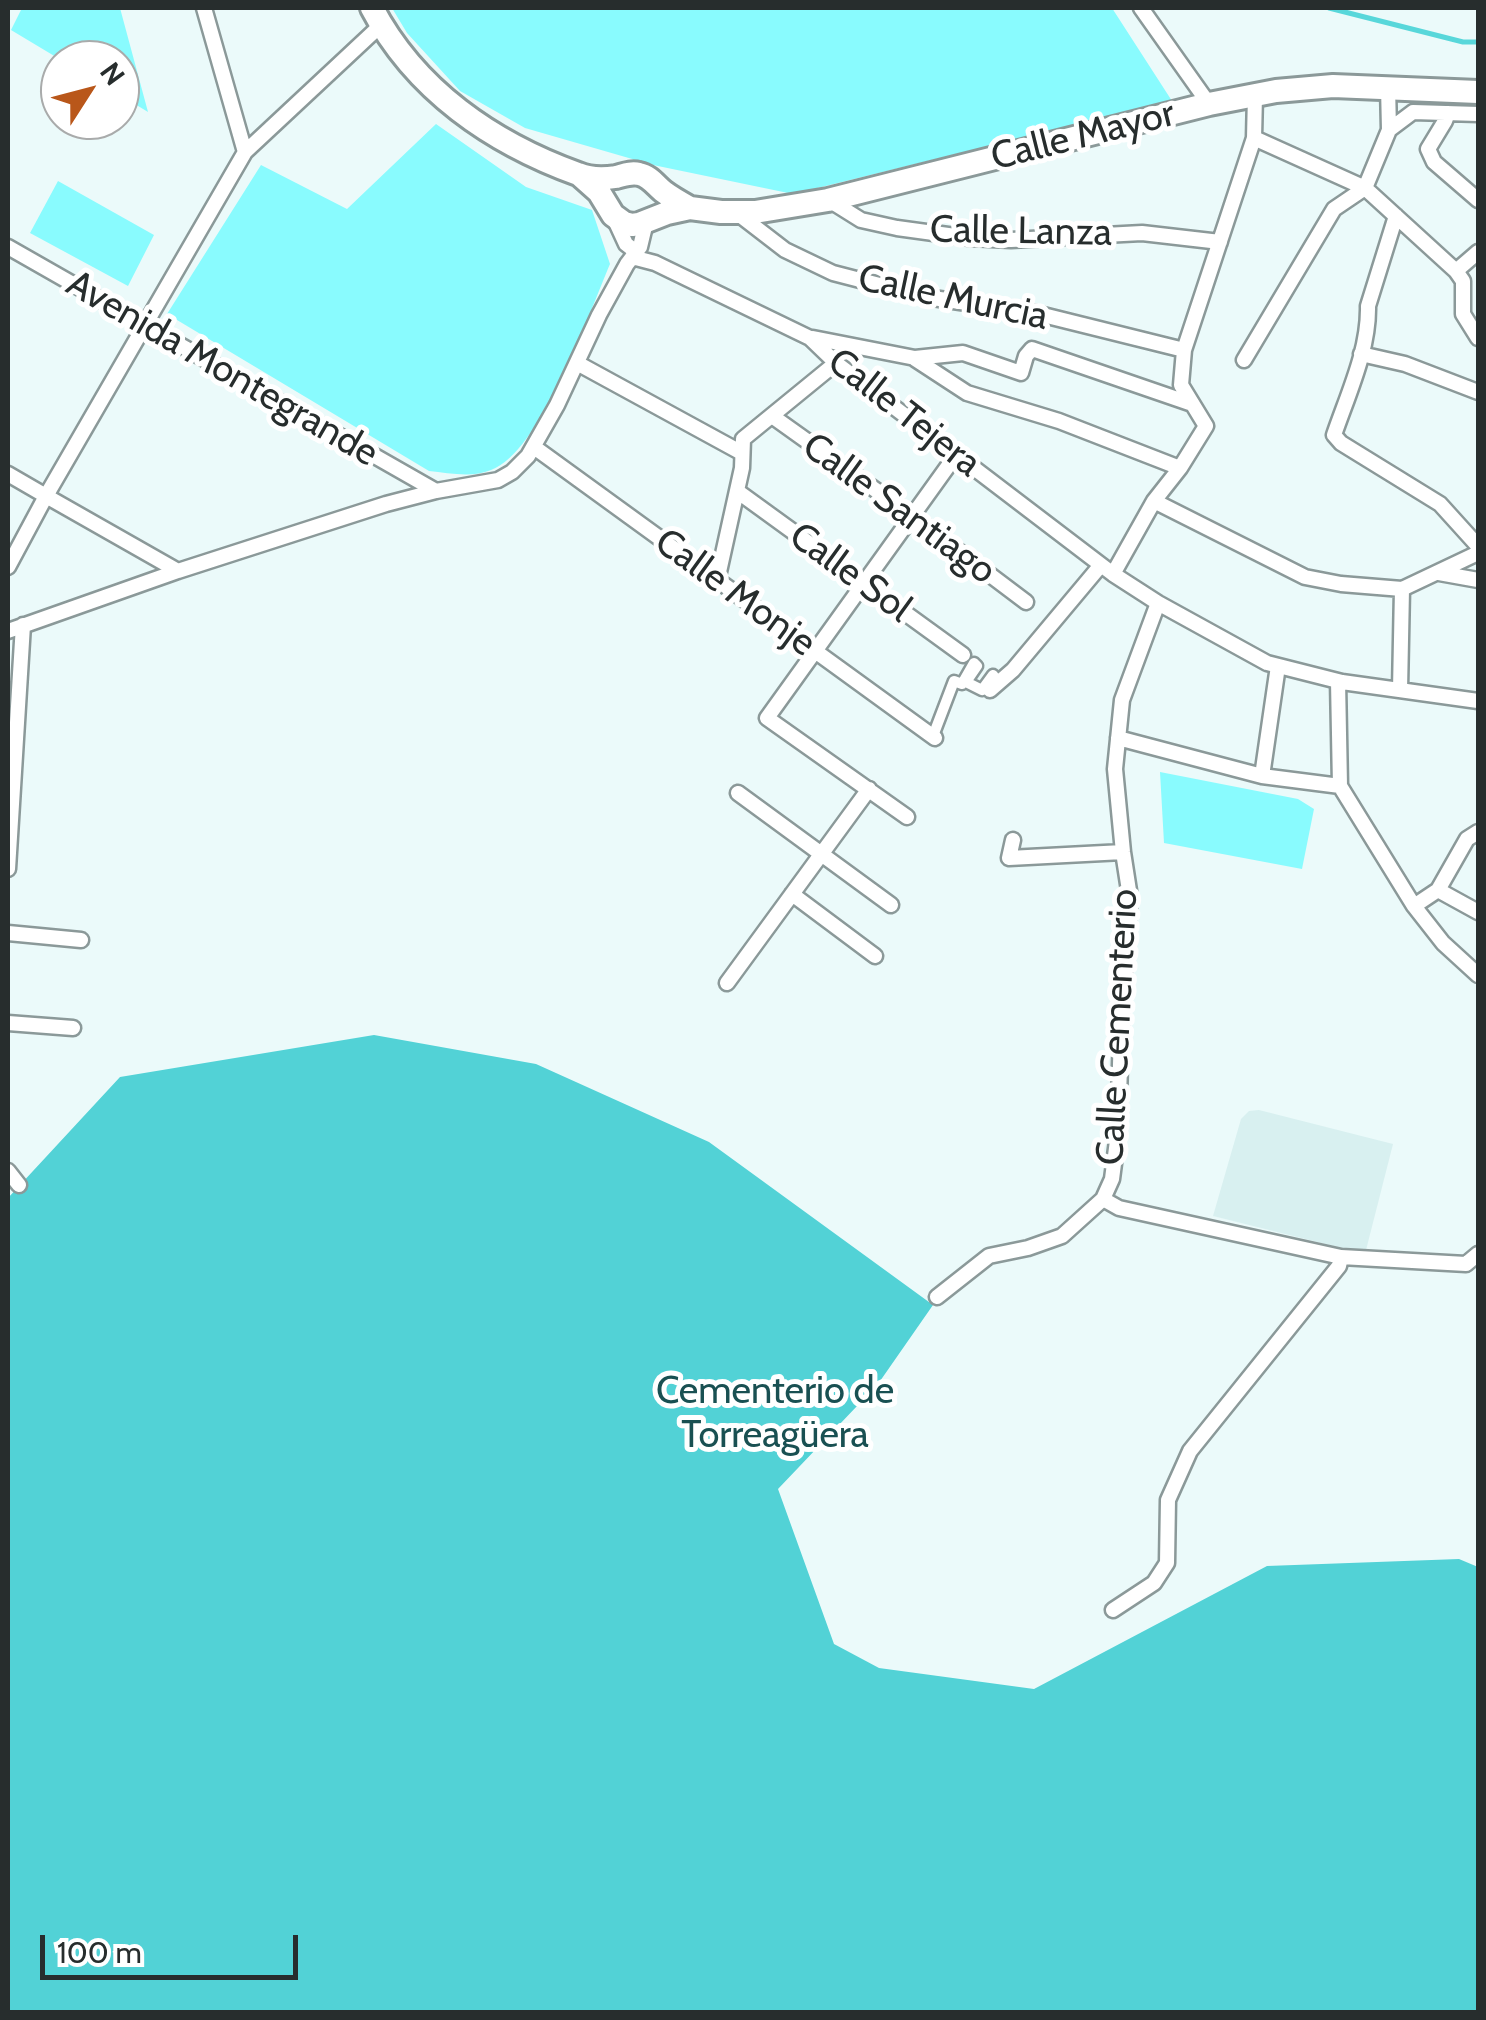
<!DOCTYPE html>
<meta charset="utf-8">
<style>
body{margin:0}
#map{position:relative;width:1486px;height:2020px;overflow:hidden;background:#ebfafa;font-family:Cabin,sans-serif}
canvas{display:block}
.frame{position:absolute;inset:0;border:10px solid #272d2d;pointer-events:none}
.north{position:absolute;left:40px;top:40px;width:100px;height:100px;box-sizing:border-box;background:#fff;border:2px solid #a9abab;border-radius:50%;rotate:54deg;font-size:28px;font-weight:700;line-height:40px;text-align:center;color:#272d2d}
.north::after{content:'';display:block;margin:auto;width:35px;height:45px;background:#b9571a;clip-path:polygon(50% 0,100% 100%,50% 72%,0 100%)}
.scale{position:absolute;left:40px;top:1935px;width:258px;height:45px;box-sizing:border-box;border:5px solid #272d2d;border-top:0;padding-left:12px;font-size:30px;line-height:35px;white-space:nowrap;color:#272d2d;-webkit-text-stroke:8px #fff;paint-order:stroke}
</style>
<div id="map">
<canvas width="1486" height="2020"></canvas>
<div class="frame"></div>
<div class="north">N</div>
<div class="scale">100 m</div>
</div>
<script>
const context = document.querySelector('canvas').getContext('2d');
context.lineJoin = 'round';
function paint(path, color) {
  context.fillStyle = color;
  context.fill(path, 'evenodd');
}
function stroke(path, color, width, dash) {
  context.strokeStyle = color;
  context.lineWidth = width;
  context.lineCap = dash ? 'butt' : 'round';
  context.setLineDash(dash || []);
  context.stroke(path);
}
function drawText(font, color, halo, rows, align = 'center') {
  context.font = font + ' Cabin,sans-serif';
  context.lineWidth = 10;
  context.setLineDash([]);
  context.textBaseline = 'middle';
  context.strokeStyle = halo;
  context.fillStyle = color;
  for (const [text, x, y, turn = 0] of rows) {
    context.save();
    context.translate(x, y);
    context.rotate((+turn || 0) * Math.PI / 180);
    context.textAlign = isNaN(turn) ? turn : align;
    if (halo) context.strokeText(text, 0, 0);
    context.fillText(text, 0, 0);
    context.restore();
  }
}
paint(new Path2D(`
 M 1259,1110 L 1393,1144 L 1365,1254 L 1213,1216 L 1241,1119 L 1249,1111 Z`), '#d8f0f0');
paint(new Path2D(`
 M 22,8 L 120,8 L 148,112 L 120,95 L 120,60 L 61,60 L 11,30 Z
 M 392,8 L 1112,8 L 1172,101 L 793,194 L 653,165 L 525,128 L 460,91 L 407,33 Z
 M 436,124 L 526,187 L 592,210 L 610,264 C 589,313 541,452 491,470 C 472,478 449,473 429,471 L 167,314 L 261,165 L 347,209 Z
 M 58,181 L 154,235 L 128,286 L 30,233 Z
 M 1160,772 L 1298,799 L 1314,809 L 1302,869 L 1164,843 Z`), '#89fbfe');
paint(new Path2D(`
 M 374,1035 L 536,1064 L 709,1142 L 933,1305 L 878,1384 L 778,1489 L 834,1644 L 879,1668 L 1034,1689 L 1267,1566 L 1459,1559 L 1478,1567 L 1478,2012 L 8,2012 L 8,1198 L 120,1077 Z`), '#52d2d6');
stroke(new Path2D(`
 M 1329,8 L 1463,42 L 1478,42`), '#58d7da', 5);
const pedestrian = new Path2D(`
 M 933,736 L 954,681 L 962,684 L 974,663 L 977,666 L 966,682 L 982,690 L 993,675 L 996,679 L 992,686`);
const minor = new Path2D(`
 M 204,8 L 245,152
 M 1141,8 L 1209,104
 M 1388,86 L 1389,130
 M 1448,113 L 1445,121 L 1428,149 L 1434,162 L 1478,200
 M 1254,138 L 1365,188 L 1456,271 L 1463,281 L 1463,314 L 1478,338
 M 829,200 L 861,220 L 897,228 L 970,238 L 1011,240 L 1142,233 L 1220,242
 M 737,213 L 785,250 L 833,273 L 926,297 L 1035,313 L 1184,350
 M 1396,216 L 1368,306 C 1369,350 1348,394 1334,435 L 1341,443 L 1440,504 L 1478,546
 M 614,218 L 626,244 L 635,251
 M 8,247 L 436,491
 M 632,257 L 655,263 L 810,338 L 836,363 L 1113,574 L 1158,603 L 1267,663 L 1342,682 L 1478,701
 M 1456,271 L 1478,252
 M 813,338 L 915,358 L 963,353 L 1021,373 L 1026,356 L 1032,349 L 1192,404
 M 1361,354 L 1405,364 L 1478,392
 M 915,359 L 967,393 L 1059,421 L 1180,468
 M 1244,360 L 1334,209 L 1365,188 L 1389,130 L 1413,112 L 1478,114
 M 577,363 L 742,453
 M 772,416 L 912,516 L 1026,602
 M 534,447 L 935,738
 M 8,474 L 46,496 L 245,152 L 381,25
 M 737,491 L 963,655
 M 1154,501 L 1305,577 L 1341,584 L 1402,589
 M 8,567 L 46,496 L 178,571
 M 1439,573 L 1478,580
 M 1113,574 L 1154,501 L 1180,468 L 1206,426 L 1181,385 L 1184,350 L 1254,138 L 1255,95
 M 717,581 L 742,468 L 743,439 L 836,363
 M 8,631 L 178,571 L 386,504 L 436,491 L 498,480 L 512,472 L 528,456 L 557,405 L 599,315 L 627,264 L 640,247 L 646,222
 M 1338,681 L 1340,786
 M 990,690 L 1013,670 L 1101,565
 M 1400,690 L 1402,589 L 1478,553
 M 1118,738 L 1262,776 L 1340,786 L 1414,906 L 1443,943 L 1478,975
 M 1262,776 L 1278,666
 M 738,793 L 891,905
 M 907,817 L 767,718 L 956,455
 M 1013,840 L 1009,858 L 1123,852
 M 8,869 L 23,625
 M 1438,890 L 1478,912
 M 792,894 L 875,956
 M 1414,906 L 1438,890 L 1467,839 L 1478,832
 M 8,933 L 81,940
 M 727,983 L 869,789
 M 8,1023 L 73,1028
 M 8,1171 L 19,1185
 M 1103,1199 L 1119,1208 L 1341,1257 L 1339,1266 L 1190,1451 L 1168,1500 L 1167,1563 L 1154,1583 L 1113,1610
 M 1341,1257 L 1466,1264 L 1478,1254
 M 937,1297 L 989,1256 L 1028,1248 L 1062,1236 L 1103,1199 L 1112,1179 L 1118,1133 L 1122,996 L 1130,897 L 1123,852 L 1115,769 L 1122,700 L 1158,603`);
const primary = new Path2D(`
 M 372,8 C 415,90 492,143 578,174 C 590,179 604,179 616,177 C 624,175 631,172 639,174 C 650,176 656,186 664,192 C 672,198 681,203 690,208
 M 581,176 L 599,192 L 613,215 L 624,223 L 632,225 L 639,224 L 667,213 L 690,208 L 721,212 L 755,212 L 828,200 L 1209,104 L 1276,91 L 1333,86 L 1478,92`);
stroke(pedestrian, '#8b9999', 15);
stroke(minor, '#8b9999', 19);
stroke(primary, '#8b9999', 28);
stroke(pedestrian, '#fff', 10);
stroke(minor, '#fff', 14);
stroke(primary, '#fff', 22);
drawText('38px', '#272d2d', '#fff', [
 ["Calle Mayor",1083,136,-14],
 ["Calle Lanza",1021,232,1],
 ["Calle Murcia",953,298,12],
 ["Avenida Montegrande",222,369,30],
 ["Calle Tejera",904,413,38],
 ["Calle Santiago",899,509,36],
 ["Calle Sol",850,573,36],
 ["Calle Monje",735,593,36],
 ["Calle Cementerio",1118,1027,-87]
]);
drawText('38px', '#195052', '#fff', [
 ["Cementerio de",775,1392],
 ["Torreagüera",775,1436]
]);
</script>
